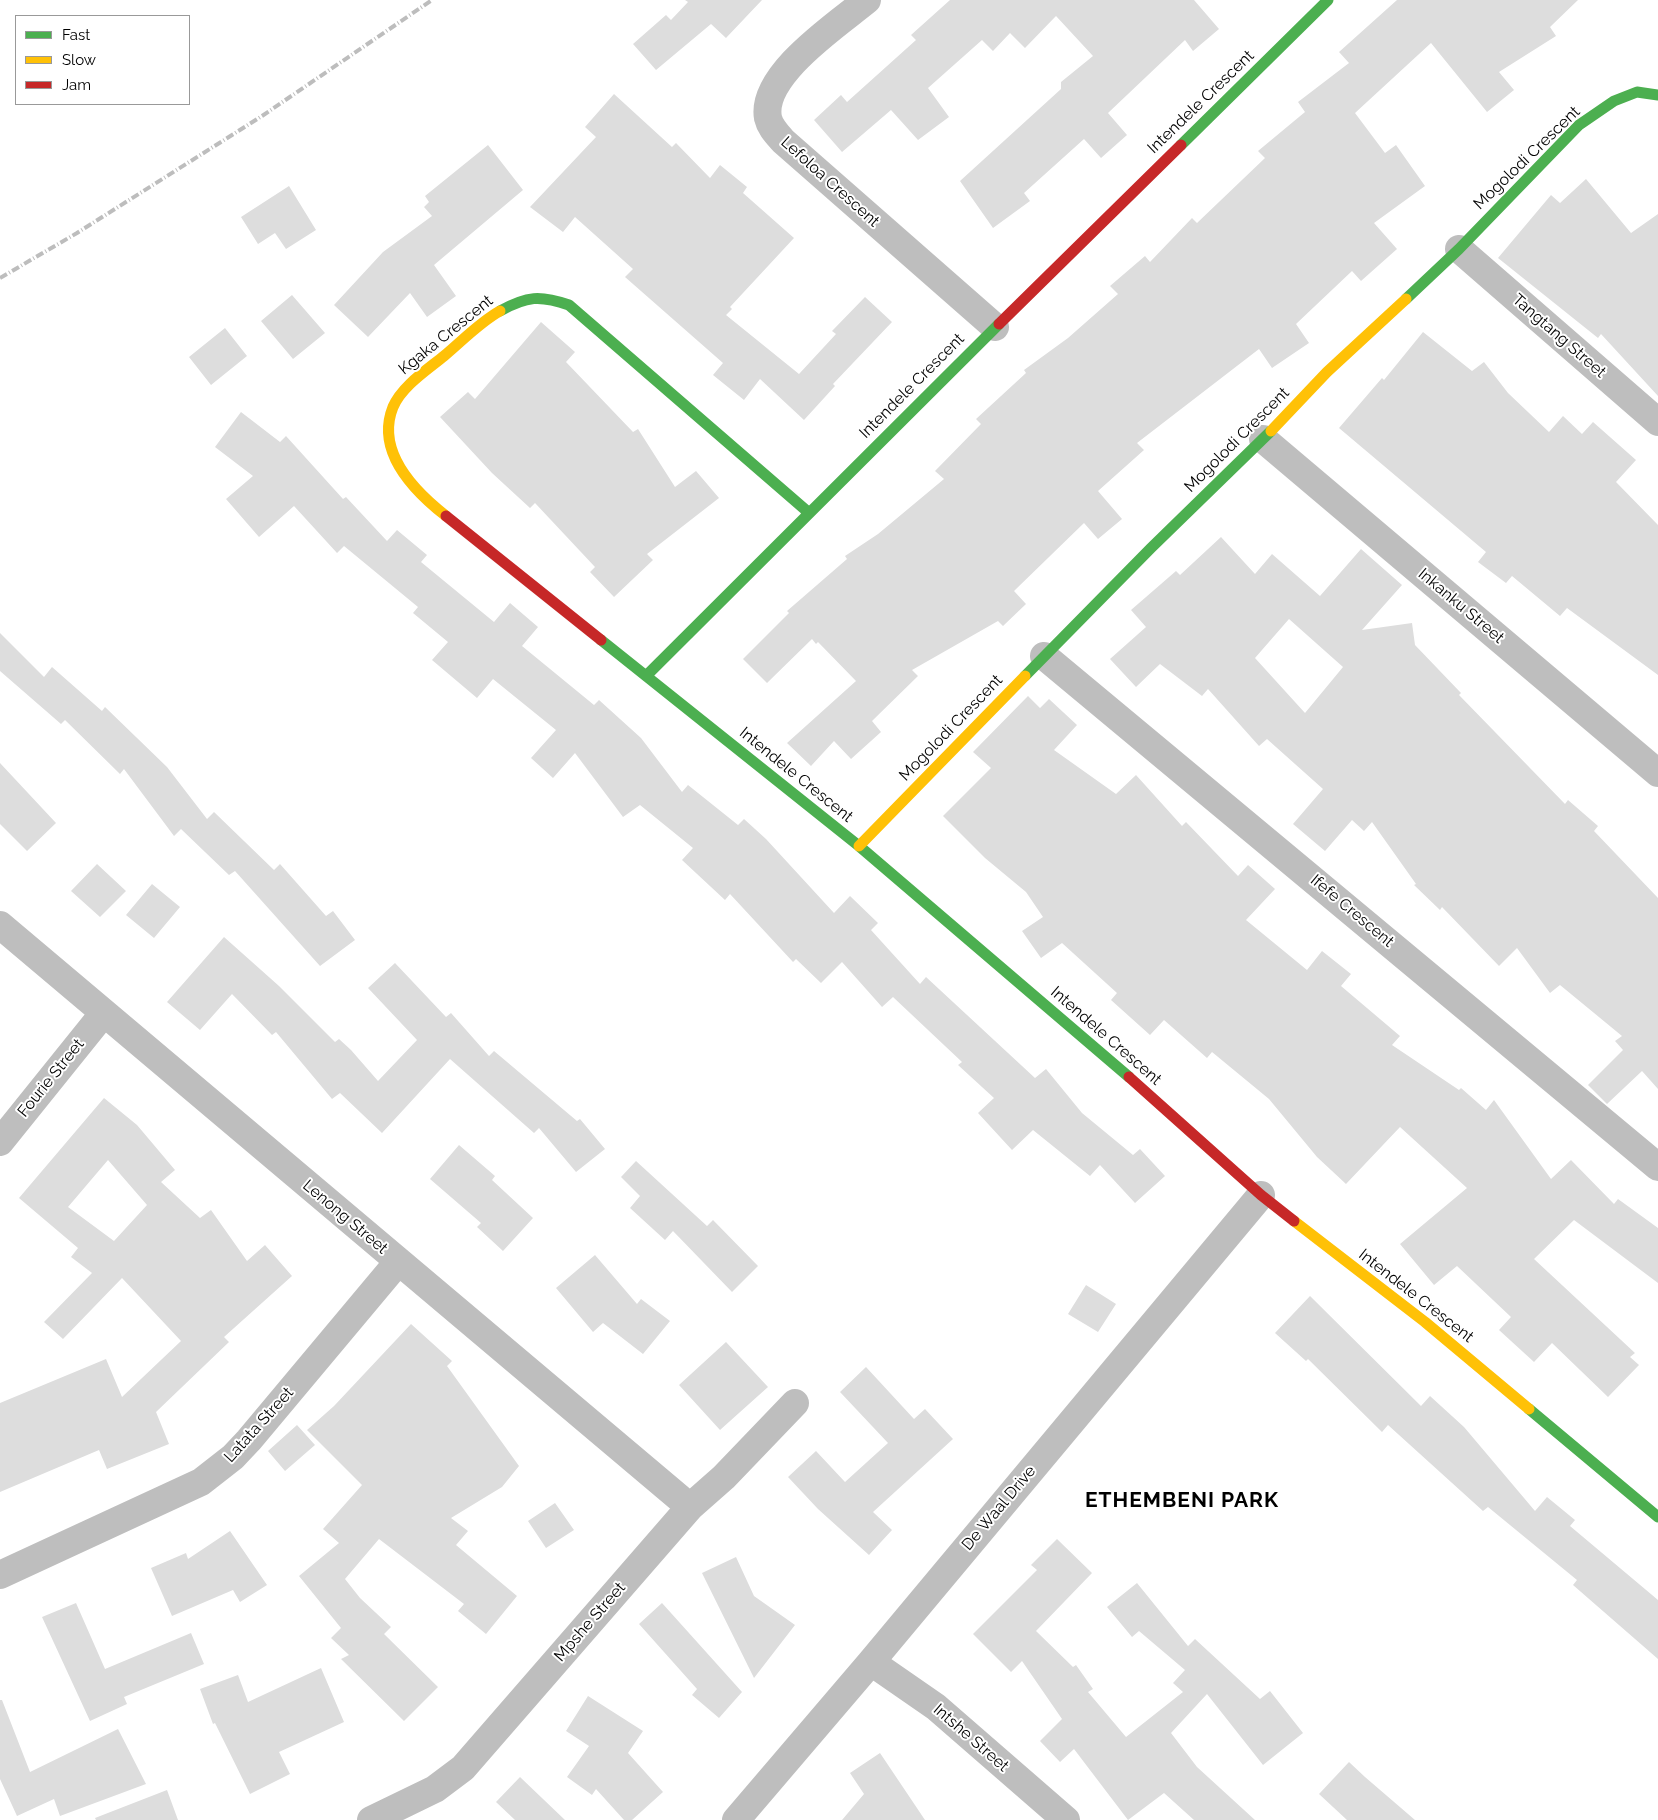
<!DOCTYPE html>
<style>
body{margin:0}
#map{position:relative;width:1658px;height:1820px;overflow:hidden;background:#fff;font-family:Raleway,sans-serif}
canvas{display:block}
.legend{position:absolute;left:15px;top:15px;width:175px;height:90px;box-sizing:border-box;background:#fff;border:1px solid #999;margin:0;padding:6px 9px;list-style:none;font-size:15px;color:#000}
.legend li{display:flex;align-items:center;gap:10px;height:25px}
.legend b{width:25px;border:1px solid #999}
</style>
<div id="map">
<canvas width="1658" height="1820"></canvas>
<ul class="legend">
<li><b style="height:6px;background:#4caf50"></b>Fast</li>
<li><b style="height:6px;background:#ffc107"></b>Slow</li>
<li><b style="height:6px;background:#c62828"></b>Jam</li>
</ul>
</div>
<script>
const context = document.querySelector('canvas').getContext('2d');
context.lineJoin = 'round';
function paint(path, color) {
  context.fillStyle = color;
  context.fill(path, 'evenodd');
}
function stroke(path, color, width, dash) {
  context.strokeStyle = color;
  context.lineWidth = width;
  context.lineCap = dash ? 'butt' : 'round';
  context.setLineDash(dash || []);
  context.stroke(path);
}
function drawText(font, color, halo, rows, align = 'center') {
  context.font = font + ' Raleway,sans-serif';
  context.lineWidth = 4;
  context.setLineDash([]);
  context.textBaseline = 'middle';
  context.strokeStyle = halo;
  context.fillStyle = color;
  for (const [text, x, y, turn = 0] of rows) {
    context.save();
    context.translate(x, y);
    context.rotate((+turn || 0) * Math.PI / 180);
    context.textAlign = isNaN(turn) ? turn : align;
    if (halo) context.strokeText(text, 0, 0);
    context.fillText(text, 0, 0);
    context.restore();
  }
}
paint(new Path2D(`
 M 685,0 L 762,0 L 726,38 L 711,24 L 656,70 L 633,44 L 666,15 L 671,20 L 688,2 Z
 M 950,0 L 1194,0 L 1219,29 L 1193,51 L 1185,40 L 1108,113 L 1127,135 L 1101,158 L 1084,139 L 1024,193 L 1030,201 L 993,228 L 960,181 L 1061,89 L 1061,82 L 1093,56 L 1056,16 L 1025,48 L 1010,33 L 993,51 L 982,40 L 928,88 L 949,117 L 918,140 L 891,110 L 842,152 L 814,120 L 841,95 L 847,102 L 916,40 L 911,35 Z
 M 1397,0 L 1578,0 L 1550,27 L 1556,36 L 1499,72 L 1514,90 L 1487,112 L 1431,43 L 1355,113 L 1385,153 L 1396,145 L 1425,186 L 1374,223 L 1397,249 L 1361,281 L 1352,271 L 1296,324 L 1309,343 L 1272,368 L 1259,349 L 1137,443 L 1144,450 L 1098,491 L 1122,519 L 1098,539 L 1084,523 L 1014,591 L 1026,604 L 1003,626 L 998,621 L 912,670 L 918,676 L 872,721 L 881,732 L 851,759 L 834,741 L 811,766 L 787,743 L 856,681 L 818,642 L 816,644 L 812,639 L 767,683 L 743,659 L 789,613 L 787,611 L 847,559 L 845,556 L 878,534 L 944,479 L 935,471 L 981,424 L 976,419 L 1026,373 L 1024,370 L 1068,338 L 1118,294 L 1110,286 L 1145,256 L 1150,262 L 1192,218 L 1197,223 L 1265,158 L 1258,151 L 1305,112 L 1298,102 L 1349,63 L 1339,52 Z
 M 614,94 L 672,147 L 676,143 L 710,178 L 720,165 L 747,187 L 743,193 L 794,238 L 730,307 L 732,309 L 726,315 L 799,374 L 836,334 L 832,331 L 865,297 L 892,322 L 833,384 L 835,386 L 804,420 L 760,379 L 744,400 L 713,375 L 723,363 L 625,277 L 633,269 L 575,217 L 563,232 L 530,207 L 596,137 L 585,127 Z
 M 488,145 L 523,190 L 434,265 L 456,296 L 427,317 L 410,293 L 368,337 L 334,305 L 383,252 L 432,216 L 424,207 L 429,202 L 425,196 Z
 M 1586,179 L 1631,233 L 1658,214 L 1658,396 L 1601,334 L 1598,338 L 1498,258 L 1551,195 L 1560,203 Z
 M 289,186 L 316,230 L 286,249 L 275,233 L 258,244 L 241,217 Z
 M 292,295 L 325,333 L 293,359 L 261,321 Z
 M 541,322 L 575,352 L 566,362 L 633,432 L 638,429 L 675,487 L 696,471 L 719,498 L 647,554 L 653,560 L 614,597 L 590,572 L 595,567 L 535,503 L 530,508 L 492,473 L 440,417 L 468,392 L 475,399 Z
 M 225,328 L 247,356 L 211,385 L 189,357 Z
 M 1423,332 L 1472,371 L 1484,362 L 1508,393 L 1549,432 L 1563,416 L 1582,434 L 1593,422 L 1636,460 L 1616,482 L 1658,525 L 1658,675 L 1567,608 L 1560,616 L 1512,576 L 1506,583 L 1478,562 L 1486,552 L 1339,428 L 1382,378 L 1384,380 Z
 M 241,412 L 280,442 L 286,436 L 343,499 L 346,497 L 387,541 L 397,530 L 427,555 L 421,562 L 494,622 L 510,603 L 538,627 L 522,646 L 594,705 L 599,700 L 641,738 L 682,792 L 688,785 L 738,825 L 744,819 L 766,839 L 834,913 L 850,896 L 878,923 L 871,930 L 920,984 L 926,977 L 1035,1078 L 1046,1069 L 1082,1113 L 1133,1155 L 1140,1149 L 1165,1176 L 1135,1203 L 1100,1165 L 1090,1176 L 1033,1130 L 1012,1150 L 978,1113 L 994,1098 L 958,1065 L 962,1062 L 893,997 L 882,1007 L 842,962 L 821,983 L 796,959 L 793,962 L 730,894 L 725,900 L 682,860 L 693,848 L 640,805 L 623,817 L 575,753 L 553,778 L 531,758 L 556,730 L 493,679 L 477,698 L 432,660 L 448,642 L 413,613 L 418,607 L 344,546 L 337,553 L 294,506 L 259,537 L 226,499 L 253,476 L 215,447 Z
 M 1221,537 L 1255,574 L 1272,554 L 1320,596 L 1361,549 L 1402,585 L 1362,630 L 1412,623 L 1415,645 L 1461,693 L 1459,695 L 1565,804 L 1568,800 L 1598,826 L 1594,831 L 1658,898 L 1658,1089 L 1642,1071 L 1607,1104 L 1588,1085 L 1623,1050 L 1615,1041 L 1622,1036 L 1560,985 L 1550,993 L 1517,948 L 1499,966 L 1442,907 L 1440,910 L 1414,885 L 1416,884 L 1372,822 L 1364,831 L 1352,820 L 1325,851 L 1293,824 L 1323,789 L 1267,739 L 1259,746 L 1208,689 L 1202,696 L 1160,664 L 1136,687 L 1110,659 L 1146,627 L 1131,610 L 1176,571 L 1180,575 ZM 1289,619 L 1343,667 L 1305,713 L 1255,658 Z
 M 0,633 L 44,677 L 52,667 L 102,711 L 105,707 L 167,767 L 207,819 L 214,812 L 274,870 L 280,864 L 326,916 L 333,911 L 355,940 L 320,966 L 235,871 L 229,875 L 181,829 L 174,836 L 124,769 L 120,774 L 65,720 L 61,724 L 0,671 Z
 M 1028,696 L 1040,708 L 1049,699 L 1077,725 L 1054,750 L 1116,794 L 1136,775 L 1182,826 L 1186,822 L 1238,876 L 1248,865 L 1275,889 L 1246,920 L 1307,970 L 1322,951 L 1351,974 L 1341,986 L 1400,1036 L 1392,1045 L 1459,1090 L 1461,1088 L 1486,1110 L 1494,1100 L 1551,1179 L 1571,1160 L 1614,1204 L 1618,1199 L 1658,1228 L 1658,1283 L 1574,1220 L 1534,1259 L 1635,1353 L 1630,1357 L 1639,1365 L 1608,1397 L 1552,1343 L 1534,1362 L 1499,1330 L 1511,1317 L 1457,1266 L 1434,1285 L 1400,1244 L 1467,1188 L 1400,1127 L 1346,1184 L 1317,1157 L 1269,1099 L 1212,1052 L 1207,1058 L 1164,1020 L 1150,1035 L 1111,1000 L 1117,993 L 1062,943 L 1041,958 L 1022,931 L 1043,917 L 1026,892 L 985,858 L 943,816 L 991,768 L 973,752 Z
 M 0,763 L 56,823 L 27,851 L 0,824 Z
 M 97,864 L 126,891 L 100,917 L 71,891 Z
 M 152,884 L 180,907 L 154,938 L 126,915 Z
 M 224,937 L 279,986 L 335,1042 L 339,1039 L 351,1050 L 378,1081 L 417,1040 L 368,988 L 395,963 L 446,1017 L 451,1013 L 489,1056 L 494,1051 L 577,1121 L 580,1119 L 605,1149 L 576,1172 L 539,1128 L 534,1133 L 450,1059 L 382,1133 L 340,1093 L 332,1099 L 276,1032 L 272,1035 L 232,994 L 200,1030 L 167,1002 Z
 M 104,1098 L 137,1125 L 175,1170 L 161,1182 L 200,1218 L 211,1210 L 247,1261 L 265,1245 L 292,1276 L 224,1337 L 229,1342 L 156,1412 L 169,1444 L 107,1469 L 99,1450 L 0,1492 L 0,1403 L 106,1359 L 122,1397 L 181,1341 L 122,1278 L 63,1339 L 44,1322 L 92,1273 L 71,1257 L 78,1248 L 19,1198 ZM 108,1160 L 147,1205 L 114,1241 L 68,1207 Z
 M 459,1145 L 495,1176 L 492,1180 L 533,1218 L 503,1251 L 477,1227 L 481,1223 L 430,1179 Z
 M 636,1161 L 707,1226 L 713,1220 L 758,1266 L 732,1292 L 673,1231 L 665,1240 L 630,1208 L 640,1196 L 621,1177 Z
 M 595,1255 L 637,1304 L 641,1299 L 670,1321 L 643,1354 L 603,1323 L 593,1332 L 556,1288 Z
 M 1086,1285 L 1116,1304 L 1098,1332 L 1068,1314 Z
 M 1310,1296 L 1421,1406 L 1430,1396 L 1464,1427 L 1535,1511 L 1547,1497 L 1575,1520 L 1570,1526 L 1658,1600 L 1658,1659 L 1573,1585 L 1577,1580 L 1488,1507 L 1483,1511 L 1388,1425 L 1382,1432 L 1308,1359 L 1306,1361 L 1275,1333 Z
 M 411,1324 L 452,1361 L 447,1366 L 519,1466 L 502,1487 L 451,1518 L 468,1531 L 456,1545 L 517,1596 L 486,1634 L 458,1611 L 464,1604 L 379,1539 L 345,1579 L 360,1598 L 391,1627 L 384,1634 L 438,1687 L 404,1721 L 341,1659 L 349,1655 L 331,1638 L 341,1628 L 299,1576 L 339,1543 L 323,1529 L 362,1485 L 307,1430 L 334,1406 Z
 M 726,1342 L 768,1387 L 720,1430 L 679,1385 Z
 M 866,1367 L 914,1419 L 925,1409 L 953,1439 L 873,1512 L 892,1530 L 869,1555 L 818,1509 L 788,1477 L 816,1451 L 845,1482 L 888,1443 L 840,1392 Z
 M 297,1425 L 315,1445 L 285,1471 L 268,1451 Z
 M 555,1503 L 574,1530 L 546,1548 L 528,1521 Z
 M 230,1531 L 267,1585 L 240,1602 L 233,1590 L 172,1616 L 151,1568 L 186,1553 L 188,1559 Z
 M 1057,1539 L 1092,1573 L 1036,1631 L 1073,1667 L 1076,1665 L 1093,1689 L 1088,1692 L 1126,1737 L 1183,1692 L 1173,1683 L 1185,1670 L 1139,1631 L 1132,1637 L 1107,1607 L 1137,1583 L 1188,1646 L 1195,1639 L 1260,1699 L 1270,1691 L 1303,1733 L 1263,1765 L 1207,1694 L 1171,1733 L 1197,1767 L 1255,1820 L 1194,1820 L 1164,1793 L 1128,1820 L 1074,1749 L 1060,1762 L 1040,1741 L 1062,1719 L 1022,1661 L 1011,1672 L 973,1634 L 1037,1570 L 1031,1565 Z
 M 736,1557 L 754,1596 L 795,1625 L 754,1678 L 702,1573 Z
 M 76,1603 L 105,1669 L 191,1633 L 204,1664 L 124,1697 L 127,1704 L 90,1721 L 42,1617 Z
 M 662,1603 L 742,1692 L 719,1718 L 692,1695 L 697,1689 L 639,1624 Z
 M 321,1668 L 344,1722 L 279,1752 L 290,1774 L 250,1794 L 215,1723 L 213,1724 L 200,1689 L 238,1675 L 248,1702 Z
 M 588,1696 L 643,1731 L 628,1753 L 663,1792 L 632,1820 L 624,1820 L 596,1789 L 592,1795 L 567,1777 L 589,1746 L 566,1731 Z
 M 0,1700 L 2,1700 L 30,1772 L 118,1729 L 146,1784 L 60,1816 L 54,1799 L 17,1816 L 0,1779 Z
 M 880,1753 L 925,1820 L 842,1820 L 864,1794 L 850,1773 Z
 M 1349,1762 L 1365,1777 L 1415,1820 L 1347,1820 L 1319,1794 Z
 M 520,1777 L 565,1820 L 515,1820 L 496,1802 Z
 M 167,1790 L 178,1820 L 96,1820 L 95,1818 Z`), '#ddd');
stroke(new Path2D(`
 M 867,0 C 838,24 760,75 768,118 C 770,127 777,134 783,141 L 995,327
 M 1459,249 L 1658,422
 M 1263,439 L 1658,773
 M 1044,656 L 1658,1167
 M 0,925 L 690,1507
 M 0,1142 L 103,1014
 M 0,1575 L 201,1482 L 233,1457 L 249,1440 L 398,1262
 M 871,1662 L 936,1707 L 1066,1820
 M 371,1820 L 435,1789 L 463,1768 L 690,1507 L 724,1477 L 795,1403
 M 736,1820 L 871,1662 L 1261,1195`), '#bebebe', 28);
stroke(new Path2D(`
 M 1181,145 L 1328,0
 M 1406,299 L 1459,249 L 1579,125 L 1614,101 L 1637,92 L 1658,95
 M 500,311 C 527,296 540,295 569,305 L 808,512
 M 601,640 L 859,846 L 1129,1077
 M 647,675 L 999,324
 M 1025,676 L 1151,548 L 1271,431
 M 1529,1409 L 1658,1517`), '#4caf50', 11);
stroke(new Path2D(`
 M 1271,431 L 1327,372 L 1406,299
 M 446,516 C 414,491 375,452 393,407 C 402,386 427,370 444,356 C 462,341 480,322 500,311
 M 859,846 L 1025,676
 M 1294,1221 L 1425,1322 L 1529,1409`), '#ffc107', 11);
stroke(new Path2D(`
 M 999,324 L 1181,145
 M 446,516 L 601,640
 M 1129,1077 L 1261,1195 L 1294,1221`), '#c62828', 11);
stroke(new Path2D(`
 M 0,278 L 77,233 L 262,116 L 432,0`), '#bdbdbd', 4, [8, 2.5, 1, 2.5]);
drawText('16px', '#000', '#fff', [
 ["Intendele Crescent",1201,102,-44],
 ["Mogolodi Crescent",1527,158,-44],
 ["Lefoloa Crescent",830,182,42],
 ["Kgaka Crescent",446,335,-39],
 ["Tangtang Street",1559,336,41],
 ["Intendele Crescent",912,386,-45],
 ["Mogolodi Crescent",1237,440,-45],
 ["Inkanku Street",1461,606,40],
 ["Mogolodi Crescent",951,728,-46],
 ["Intendele Crescent",796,775,39],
 ["Ifefe Crescent",1352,911,40],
 ["Intendele Crescent",1106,1036,41],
 ["Fourie Street",51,1078,-51],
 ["Lenong Street",345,1217,40],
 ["Intendele Crescent",1416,1296,38],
 ["Latata Street",259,1425,-48],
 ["De Waal Drive",999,1508,-50],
 ["Mpshe Street",590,1622,-49],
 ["Intshe Street",971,1738,41]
]);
context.letterSpacing = '1px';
drawText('bold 21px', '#000', '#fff', [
 ["ETHEMBENI PARK",1182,1501]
]);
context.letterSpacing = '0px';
</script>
